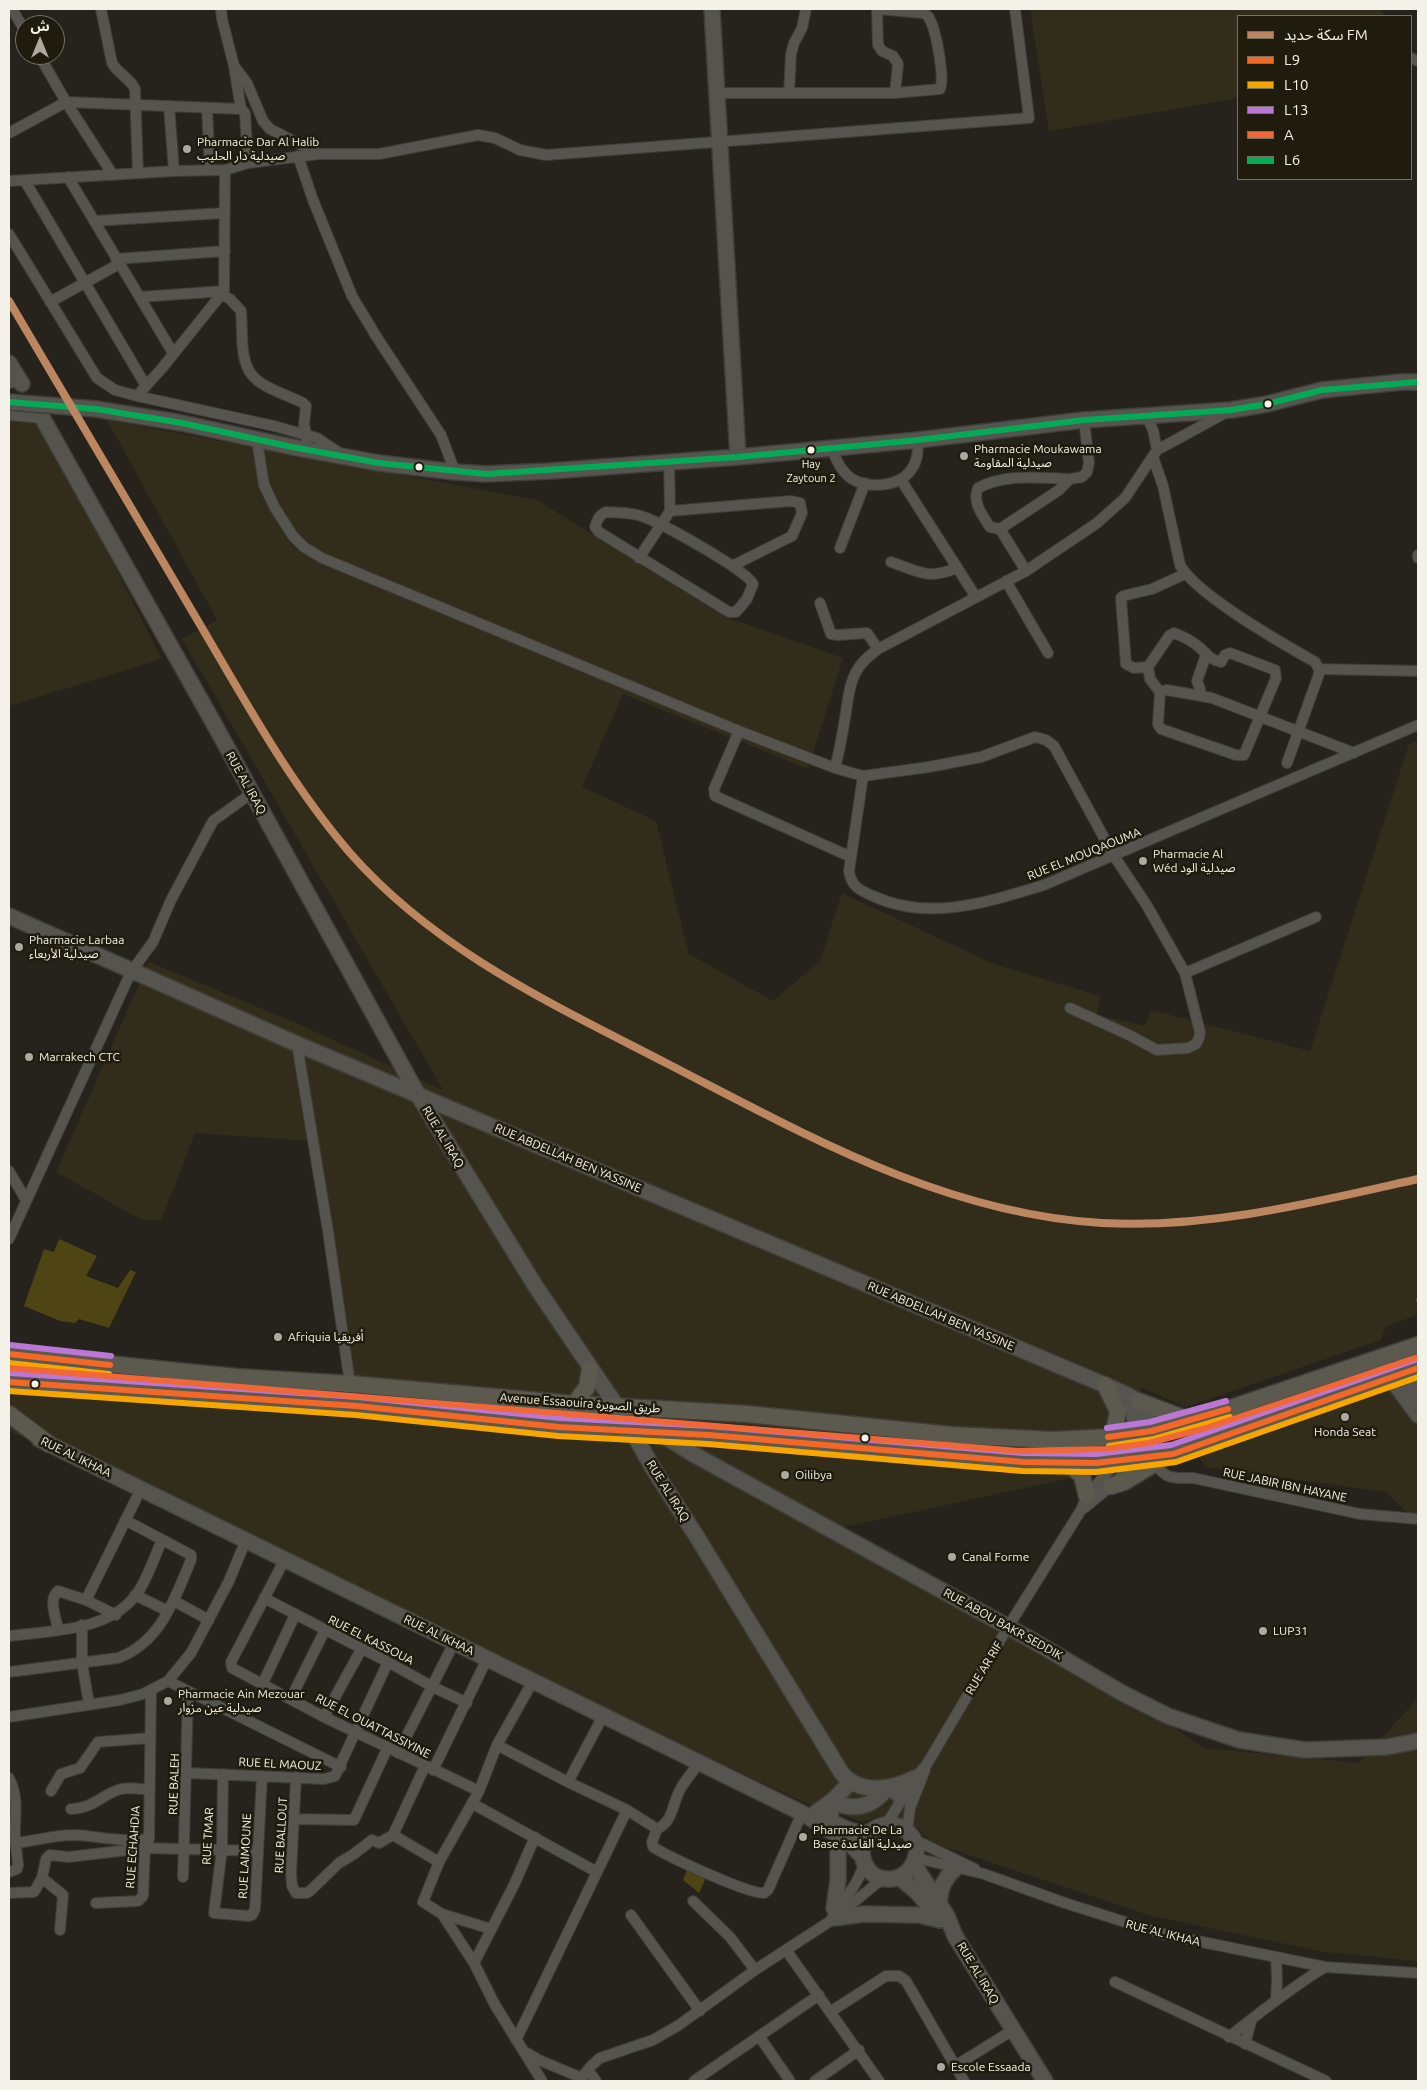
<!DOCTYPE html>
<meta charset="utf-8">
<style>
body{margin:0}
#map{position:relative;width:1427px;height:2090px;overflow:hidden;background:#25231b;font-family:Ubuntu,"Noto Sans Arabic",sans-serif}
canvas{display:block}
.frame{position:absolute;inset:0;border:10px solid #f4f2e8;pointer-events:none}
.legend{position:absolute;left:1237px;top:15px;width:175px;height:165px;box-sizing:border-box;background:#1f1c0e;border:1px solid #747265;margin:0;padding:6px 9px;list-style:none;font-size:15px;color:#f4f2e8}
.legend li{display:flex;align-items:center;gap:10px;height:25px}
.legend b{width:25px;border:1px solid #747265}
.north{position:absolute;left:15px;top:15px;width:50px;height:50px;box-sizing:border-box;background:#1f1c0e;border:1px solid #747265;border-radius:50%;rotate:0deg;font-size:14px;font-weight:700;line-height:20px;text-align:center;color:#f4f2e8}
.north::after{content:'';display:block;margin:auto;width:18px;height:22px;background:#acaaa0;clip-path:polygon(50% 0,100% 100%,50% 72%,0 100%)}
</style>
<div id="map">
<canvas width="1427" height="2090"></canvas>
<div class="frame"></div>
<ul class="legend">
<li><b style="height:6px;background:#bb8660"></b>سكة حديد FM</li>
<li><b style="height:6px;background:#f36827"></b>L9</li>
<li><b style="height:6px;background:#f7a600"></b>L10</li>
<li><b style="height:6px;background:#ba77d6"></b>L13</li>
<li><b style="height:6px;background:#f06738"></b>A</li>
<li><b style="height:6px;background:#06aa56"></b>L6</li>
</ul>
<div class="north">ش</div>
</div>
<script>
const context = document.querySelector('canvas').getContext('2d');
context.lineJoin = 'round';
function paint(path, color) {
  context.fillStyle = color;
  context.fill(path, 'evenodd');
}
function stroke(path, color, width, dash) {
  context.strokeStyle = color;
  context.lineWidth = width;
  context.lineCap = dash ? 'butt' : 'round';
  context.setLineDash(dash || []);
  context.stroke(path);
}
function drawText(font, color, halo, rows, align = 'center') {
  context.font = font + ' Ubuntu,"Noto Sans Arabic",sans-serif';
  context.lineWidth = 5;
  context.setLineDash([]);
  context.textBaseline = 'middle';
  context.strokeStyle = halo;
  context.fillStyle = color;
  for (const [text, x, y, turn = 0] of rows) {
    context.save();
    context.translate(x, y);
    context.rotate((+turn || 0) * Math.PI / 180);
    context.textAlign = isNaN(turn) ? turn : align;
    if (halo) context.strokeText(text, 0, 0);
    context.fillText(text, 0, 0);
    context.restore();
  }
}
paint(new Path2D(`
 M 1030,9 L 1381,9 L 1385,16 L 1238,16 L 1238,98 L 1049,131 Z
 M 9,412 L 36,413 L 162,659 L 9,706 Z
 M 107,420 L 537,500 L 726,617 L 843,658 L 808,769 L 623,694 L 582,787 L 656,821 L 689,954 L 773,1001 L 820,961 L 842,893 L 994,964 L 1100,996 L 1097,1015 L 1145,1026 L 1151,1010 L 1310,1051 L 1409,744 L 1418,741 L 1418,1315 L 1386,1326 L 1381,1340 L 1186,1407 L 1142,1388 L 1104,1471 L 825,1531 L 1095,1677 L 1205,1748 L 1359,1763 L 1418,1698 L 1418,1961 L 1324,1952 L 1152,1916 L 930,1842 L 918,1828 L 879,1816 L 862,1822 L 810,1805 L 9,1431 L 9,1389 L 347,1407 L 310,1141 L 195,1133 L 161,1221 L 142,1220 L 56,1172 L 149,962 L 294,1022 L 443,1090 L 182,639 L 217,620 Z
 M 1418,1365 L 1418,1523 L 1386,1492 L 1206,1467 L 1188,1443 Z`), '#322d1a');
paint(new Path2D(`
 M 59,1239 L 97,1256 L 86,1276 L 118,1288 L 130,1270 L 136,1272 L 109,1328 L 79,1319 L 75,1323 L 60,1321 L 24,1306 L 44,1249 L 54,1252 Z
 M 688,1867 L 707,1875 L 699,1893 L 683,1880 Z`), '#4f4413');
const street = new Path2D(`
 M 12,9 L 25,31
 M 101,9 L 112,63 C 117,73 130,78 135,89 L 138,173
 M 221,9 L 222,19 L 234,66 L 241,109
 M 877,9 L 878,45 L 882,51 L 893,56 L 898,64 L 895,93
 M 39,55 L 66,102 L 113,175
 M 1411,58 L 1418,61
 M 234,66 L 247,83 L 263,121 L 270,129 L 317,153
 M 717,93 L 789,93 L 791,54 L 794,43 L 802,28 L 806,9
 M 789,93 L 895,93 L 940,89 C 945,78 936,29 929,18 C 928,15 926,15 923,13 L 877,9
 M 169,106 L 174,171
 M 207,108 L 210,170
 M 9,133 L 66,102 L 241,109 L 245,113 L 248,163
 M 298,156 L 313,200 L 352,296 L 376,336 L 441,435 L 455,472
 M 68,177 L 173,353
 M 9,181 L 174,171 L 225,170 L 248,163 L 319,154 L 379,154 L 478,135 L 495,138 L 520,150 L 546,155 L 1029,118 L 1015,9
 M 25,181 L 146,386
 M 94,221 L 224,213
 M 9,234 L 97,378 L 115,390 L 137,396 L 163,367 L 224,291 L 225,170
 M 116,259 L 225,251
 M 222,295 L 230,299 L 241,311 C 243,330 239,359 252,375 C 262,388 288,395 303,403 L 306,406 L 304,424 L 307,440
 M 140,297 L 224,291
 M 50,302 L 119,264
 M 9,383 L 19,381
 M 137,396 L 274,426 L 317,438 L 341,454
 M 9,415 L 42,418
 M 1146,415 L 1153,430 L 1157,450
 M 257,440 L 264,485 L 275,508 L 293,536 L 304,547 L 322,558 L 739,731 L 835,768 L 863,776 L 929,767 L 981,757 L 1035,737 L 1046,740 L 1054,746 L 1114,856 L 1146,904 L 1185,973 L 1316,917
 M 832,449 C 836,460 842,474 854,480 C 871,489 900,486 911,470 C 918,461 918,450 918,440
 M 1153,457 L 1163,486 L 1180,565 C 1196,594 1283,644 1315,662 L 1319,669 L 1319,674 L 1287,763
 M 1070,479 C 1040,478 1005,473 978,488 C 972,502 982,515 990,527 L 1000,529 L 1059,490 L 1070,479 L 1082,477 L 1087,472 L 1089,463 L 1084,420
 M 901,480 L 976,597
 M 670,511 L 791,501 L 800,503 L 802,513 L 792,536 L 732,566
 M 606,512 C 618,513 633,512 644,517 C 663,524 745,569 753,584 L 747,599 L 736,612 L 729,612 L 599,532 L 595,527 C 597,520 599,515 606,512 Z
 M 1000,529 L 1026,571
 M 840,548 L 865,483
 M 1418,555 L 1418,558
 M 639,558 L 670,511 L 669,461
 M 891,562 C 920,572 927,580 957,568
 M 1006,581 L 1048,653
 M 820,603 L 831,634 L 838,635 L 867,633 L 878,649
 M 1148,667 L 1150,679 L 1160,692 L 1158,724 L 1161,729 L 1236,755 L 1244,755 L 1276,678 L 1275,670 L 1230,653 L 1225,655 L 1221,662 C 1208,659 1208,654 1199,647 C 1192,641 1182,636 1174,633 L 1169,636 L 1148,667 L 1134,668 L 1126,664 L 1121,598 L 1123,596 L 1152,589 L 1185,574
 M 1319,669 L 1418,671
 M 1160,692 L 1167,690 L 1212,698 L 1354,753
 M 1201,696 L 1200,689 L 1197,681 L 1206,655
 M 739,731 L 714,789 L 715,796 L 851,857
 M 835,768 C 840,749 843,731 846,712 C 848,699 849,685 855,674 C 860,663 869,656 878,649 L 1026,571 L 1097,523 L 1125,498 L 1157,450 L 1227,412
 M 863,776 L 849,871 C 851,886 859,890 873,896 C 929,922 988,902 1044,885 L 1418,725
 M 1070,1008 L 1129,1035 L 1157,1050 L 1188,1048 L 1196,1044 L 1199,1038 L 1200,1032 L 1185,973
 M 297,1044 L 328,1231 L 350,1384
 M 9,1171 L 26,1200
 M 9,1239 L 131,972 L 153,942 L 171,900 L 213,821 L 252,793
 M 1154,1463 C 1167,1480 1172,1478 1193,1478 L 1360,1514 L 1418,1519
 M 1084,1508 L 1111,1486 L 1138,1460
 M 285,1559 L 231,1662 L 232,1668 L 324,1717 L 479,1791
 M 135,1595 L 168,1611
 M 264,1598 L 388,1662 L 433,1687 L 467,1703
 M 86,1600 L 141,1489
 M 174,1601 L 209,1620
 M 82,1625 L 82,1663 L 89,1704
 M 58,1629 C 56,1618 48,1599 58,1591 L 86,1600 L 116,1615
 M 9,1636 C 53,1630 114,1632 140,1589 C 149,1574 155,1556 162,1540
 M 9,1672 L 118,1658 C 161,1642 174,1600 191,1560 L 191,1555 L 125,1520
 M 168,1681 L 341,1767
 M 533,1681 L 497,1745 L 479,1791 L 439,1862 L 423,1902 L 442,1914 L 474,1963 L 495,2005 L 542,2081
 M 263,1683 L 295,1615
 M 291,1698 L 325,1630
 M 9,1717 L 120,1700 L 143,1694 L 168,1681 L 191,1653 L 229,1581 L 246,1540
 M 324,1717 L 362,1648
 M 497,1745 L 568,1782 L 627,1810 L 657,1829
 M 398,1753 L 454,1643
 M 699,1762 C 694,1771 686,1779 681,1788 C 672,1803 674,1821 657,1829 L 652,1842 L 653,1847 C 669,1857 748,1894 764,1893 L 768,1890 L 802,1813
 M 433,1770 L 487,1659
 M 187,1773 L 324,1779 L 335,1776 L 388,1662
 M 223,1774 L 222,1849 L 214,1913 L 249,1916 L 252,1915 L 255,1909 L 262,1776
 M 296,1777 L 291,1873 L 292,1886 L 296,1893 L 307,1893 L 311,1890 L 339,1863 L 354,1854 L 372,1840 L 379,1843 L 393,1835
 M 9,1778 C 17,1794 16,1807 15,1825 C 14,1838 17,1852 18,1865 L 17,1869 L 9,1872
 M 568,1782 L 603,1716
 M 51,1791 L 61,1774 L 80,1768 L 98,1742 L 150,1738
 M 473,1804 L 597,1872
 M 71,1809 C 95,1808 102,1794 121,1789 C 130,1787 140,1789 149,1790
 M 294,1819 L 354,1820 L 388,1747
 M 886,1825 L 915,1778 L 927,1764 L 1008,1627 L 1081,1510 L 1087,1496 L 1117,1461
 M 907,1831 L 910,1808 L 925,1770
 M 393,1835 L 425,1766
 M 393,1835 L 439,1862
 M 913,1839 L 975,1869
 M 15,1843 C 35,1841 54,1835 74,1835 C 100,1836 122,1843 149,1839
 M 916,1858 L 984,1874 L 1065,1903 L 1163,1934 L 1325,1967 L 1418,1973
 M 183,1877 L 188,1693
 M 9,1893 L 34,1892 L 42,1878
 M 693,1901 L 730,1937 L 755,1970
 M 96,1903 L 138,1901 L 143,1896 L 145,1848 L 149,1839 L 151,1690
 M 834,1909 C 849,1896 859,1882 864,1863
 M 442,1914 L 491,1929
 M 631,1915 L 700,2011
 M 60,1930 L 63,1895 L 42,1878 L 46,1859 L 50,1855 L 69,1857 L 145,1848 L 258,1851
 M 786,1950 L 879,2081
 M 1276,1958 L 1277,1978 L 1276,1999
 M 474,1963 L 514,1885 L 535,1837
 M 1115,1982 L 1326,2081
 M 830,2012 L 886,1976 L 899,1976 L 906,1981 L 964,2081
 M 759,2036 L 790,2081
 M 1229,2037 C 1260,2012 1291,1988 1325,1967
 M 516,2040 L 627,1810
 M 1245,2044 L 1251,2021
 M 527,2053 L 539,2060 L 582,2078
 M 955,2066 L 1013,2030
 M 588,2070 L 596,2081
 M 579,2081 L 591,2066 L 600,2058 L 653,2040 L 679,2025 L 755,1970 L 835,1918 L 877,1883 L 886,1879
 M 694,2081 L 819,1995
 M 815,2081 L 859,2050`);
const secondary = new Path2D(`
 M 712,9 L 738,457
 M 9,363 L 22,384
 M 96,409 L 182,423 L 292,447 L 379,463 L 455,472 L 486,474 L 550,471 L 738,457 L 918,440 L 1084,420 L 1231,410 L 1267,404 L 1322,390 L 1401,382 L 1418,382
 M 39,412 L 213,722 L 418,1095 L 536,1287 L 624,1417 L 654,1470 L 697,1537 L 841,1772 C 858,1795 892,1790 915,1778
 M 9,916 L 297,1044 L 1105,1385 C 1115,1390 1129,1394 1137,1401 C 1140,1403 1142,1408 1144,1411 C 1155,1428 1153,1443 1140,1458
 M 1402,1351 L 1418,1399
 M 1380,1359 L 1390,1377 L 1418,1415
 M 619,1408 L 693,1454 L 1030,1639 L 1122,1693 L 1168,1716 L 1239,1740 L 1305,1750 L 1387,1747 L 1418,1741
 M 39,1439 L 802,1813 L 848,1842 L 862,1856
 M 1117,1461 C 1138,1436 1139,1427 1129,1397
 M 814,1814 L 832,1801 L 851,1782
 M 826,1819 C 837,1825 856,1836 869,1832 C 872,1832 873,1829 876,1828 C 886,1822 899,1824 908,1832 C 926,1848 913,1879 889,1879 C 864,1880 854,1849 870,1832
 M 830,1821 L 832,1801 C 854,1812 873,1807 887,1788 L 896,1792 L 902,1798
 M 914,1864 L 947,1916 L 955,1936 L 1045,2081
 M 899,1877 L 917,1892 L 936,1914
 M 940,1906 C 938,1890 944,1878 956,1868
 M 834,1908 L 838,1880 L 838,1836
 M 835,1918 L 864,1914 L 919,1915 L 940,1920`);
const primary = new Path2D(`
 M 9,1354 L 236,1377 L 350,1384 L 574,1404 L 747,1414 L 951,1435 L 1053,1440 L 1113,1437 L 1152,1431 L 1204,1417 L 1418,1345
 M 9,1382 L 357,1406 L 559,1427 L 709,1435 L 1023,1462 L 1096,1463 L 1173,1454 L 1418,1368
 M 1105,1385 L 1118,1411 L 1113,1437
 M 1138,1401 L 1191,1421
 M 574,1404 L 587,1387 L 590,1369
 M 9,1414 L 49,1444
 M 1070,1464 L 1082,1476 L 1087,1496
 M 1111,1486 L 1124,1482 L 1162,1459`);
stroke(street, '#403e38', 12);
stroke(secondary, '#403e38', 18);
stroke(primary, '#403e38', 19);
stroke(street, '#55544e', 10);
stroke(secondary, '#55544e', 15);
stroke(primary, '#5c594f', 16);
stroke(new Path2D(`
 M 1416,1300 L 1418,1299`), '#5f5e57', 2.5, [8, 4]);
const secondaryBridge = new Path2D(`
 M 9,402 L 96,409`);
stroke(secondaryBridge, '#403e38', 18, []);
stroke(secondaryBridge, '#55544e', 15);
stroke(new Path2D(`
 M 9,1354 L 110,1365
 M 9,1382 L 357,1406 L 559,1427 L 709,1435 L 1023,1462 L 1096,1463 L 1173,1454 L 1418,1368
 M 1108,1437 L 1152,1431 L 1228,1409`), '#f36827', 6);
stroke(new Path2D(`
 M 9,1363 L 109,1374
 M 9,1391 L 356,1415 L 558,1436 L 708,1444 L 1022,1471 L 1096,1472 L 1176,1462 L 1418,1377
 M 1109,1446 L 1154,1439 L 1230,1417`), '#f7a600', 6);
stroke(new Path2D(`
 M 10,1345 L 111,1356
 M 10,1373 L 358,1397 L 560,1418 L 710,1426 L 1023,1453 L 1096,1454 L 1171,1445 L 1415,1360
 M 1107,1428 L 1150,1422 L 1226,1401`), '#ba77d6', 6);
stroke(new Path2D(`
 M 9,1368 L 1019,1451 L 1106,1449 L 1149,1443 L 1206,1428 L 1418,1357`), '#f06738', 6);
stroke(new Path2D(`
 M 9,402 L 96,409 L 182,423 L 292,447 L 379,463 L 486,474 L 738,457 L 918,440 L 1084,420 L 1231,410 L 1267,404 L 1322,390 L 1418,382`), '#06aa56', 6);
stroke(new Path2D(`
 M 9,301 C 71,406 133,511 195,616 C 243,697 288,781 350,853 C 436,951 554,1005 668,1064 C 806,1135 944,1214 1102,1223 C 1209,1229 1315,1202 1418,1179`), '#bb8660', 8);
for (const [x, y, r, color] of [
 [187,149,5,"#acaaa0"],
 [1268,404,4.5,"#f4f2e8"],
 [811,450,4.5,"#f4f2e8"],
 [964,456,5,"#acaaa0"],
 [419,467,4.5,"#f4f2e8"],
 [1143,861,5,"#acaaa0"],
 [19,947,5,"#acaaa0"],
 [29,1057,5,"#acaaa0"],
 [278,1337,5,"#acaaa0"],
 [35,1384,4.5,"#f4f2e8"],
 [1345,1417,5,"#acaaa0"],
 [865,1438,4.5,"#f4f2e8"],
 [785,1475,5,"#acaaa0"],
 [952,1557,5,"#acaaa0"],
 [1263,1631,5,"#acaaa0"],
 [168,1701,5,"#acaaa0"],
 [803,1837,5,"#acaaa0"],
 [941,2067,5,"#acaaa0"]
]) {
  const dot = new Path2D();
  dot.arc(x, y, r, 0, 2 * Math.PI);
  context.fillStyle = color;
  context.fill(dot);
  stroke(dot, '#1f1c0e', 2);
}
drawText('11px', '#f4f2e8', '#1f1c0e', [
 ["Hay",811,464],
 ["Zaytoun 2",811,478]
]);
drawText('12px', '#f4f2e8', '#1f1c0e', [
 ["Pharmacie Dar Al Halib",197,142],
 ["صيدلية دار الحليب",197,156],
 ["Pharmacie Moukawama",974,449],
 ["صيدلية المقاومة",974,463],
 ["Pharmacie Al",1153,854],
 ["Wéd صيدلية الود",1153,868],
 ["Pharmacie Larbaa",29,940],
 ["صيدلية الأربعاء",29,954],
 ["Marrakech CTC",39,1057],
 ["Afriquia أفريقيا",288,1337],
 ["Honda Seat",1345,1432,"center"],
 ["Oilibya",795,1475],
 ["Canal Forme",962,1557],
 ["LUP31",1273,1631],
 ["Pharmacie Ain Mezouar",178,1694],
 ["صيدلية عين مزوار",178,1708],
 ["Pharmacie De La",813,1830],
 ["Base صيدلية القاعدة",813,1844],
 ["Escole Essaada",951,2067]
], 'left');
drawText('12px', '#f4f2e8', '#1f1c0e', [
 ["RUE AL IRAQ",246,783,61],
 ["RUE EL MOUQAOUMA",1084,854,-22],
 ["RUE AL IRAQ",443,1137,59],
 ["RUE ABDELLAH BEN YASSINE",568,1158,23],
 ["RUE ABDELLAH BEN YASSINE",941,1316,23],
 ["Avenue Essaouira طريق الصويرة",580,1403,4],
 ["RUE AL IKHAA",76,1457,26],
 ["RUE JABIR IBN HAYANE",1285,1485,12],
 ["RUE AL IRAQ",668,1491,58],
 ["RUE ABOU BAKR SEDDIK",1003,1624,29],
 ["RUE AL IKHAA",439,1635,26],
 ["RUE EL KASSOUA",371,1640,27],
 ["RUE AR RIF",984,1668,-59],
 ["RUE EL OUATTASSIYINE",373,1726,27],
 ["RUE EL MAOUZ",280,1764,3],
 ["RUE BALEH",174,1784,-88],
 ["RUE BALLOUT",281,1835,-87],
 ["RUE TMAR",208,1836,-87],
 ["RUE ECHAHDIA",133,1847,-86],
 ["RUE LAIMOUNE",245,1856,-87],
 ["RUE AL IKHAA",1163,1933,14],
 ["RUE AL IRAQ",978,1973,59]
]);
</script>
